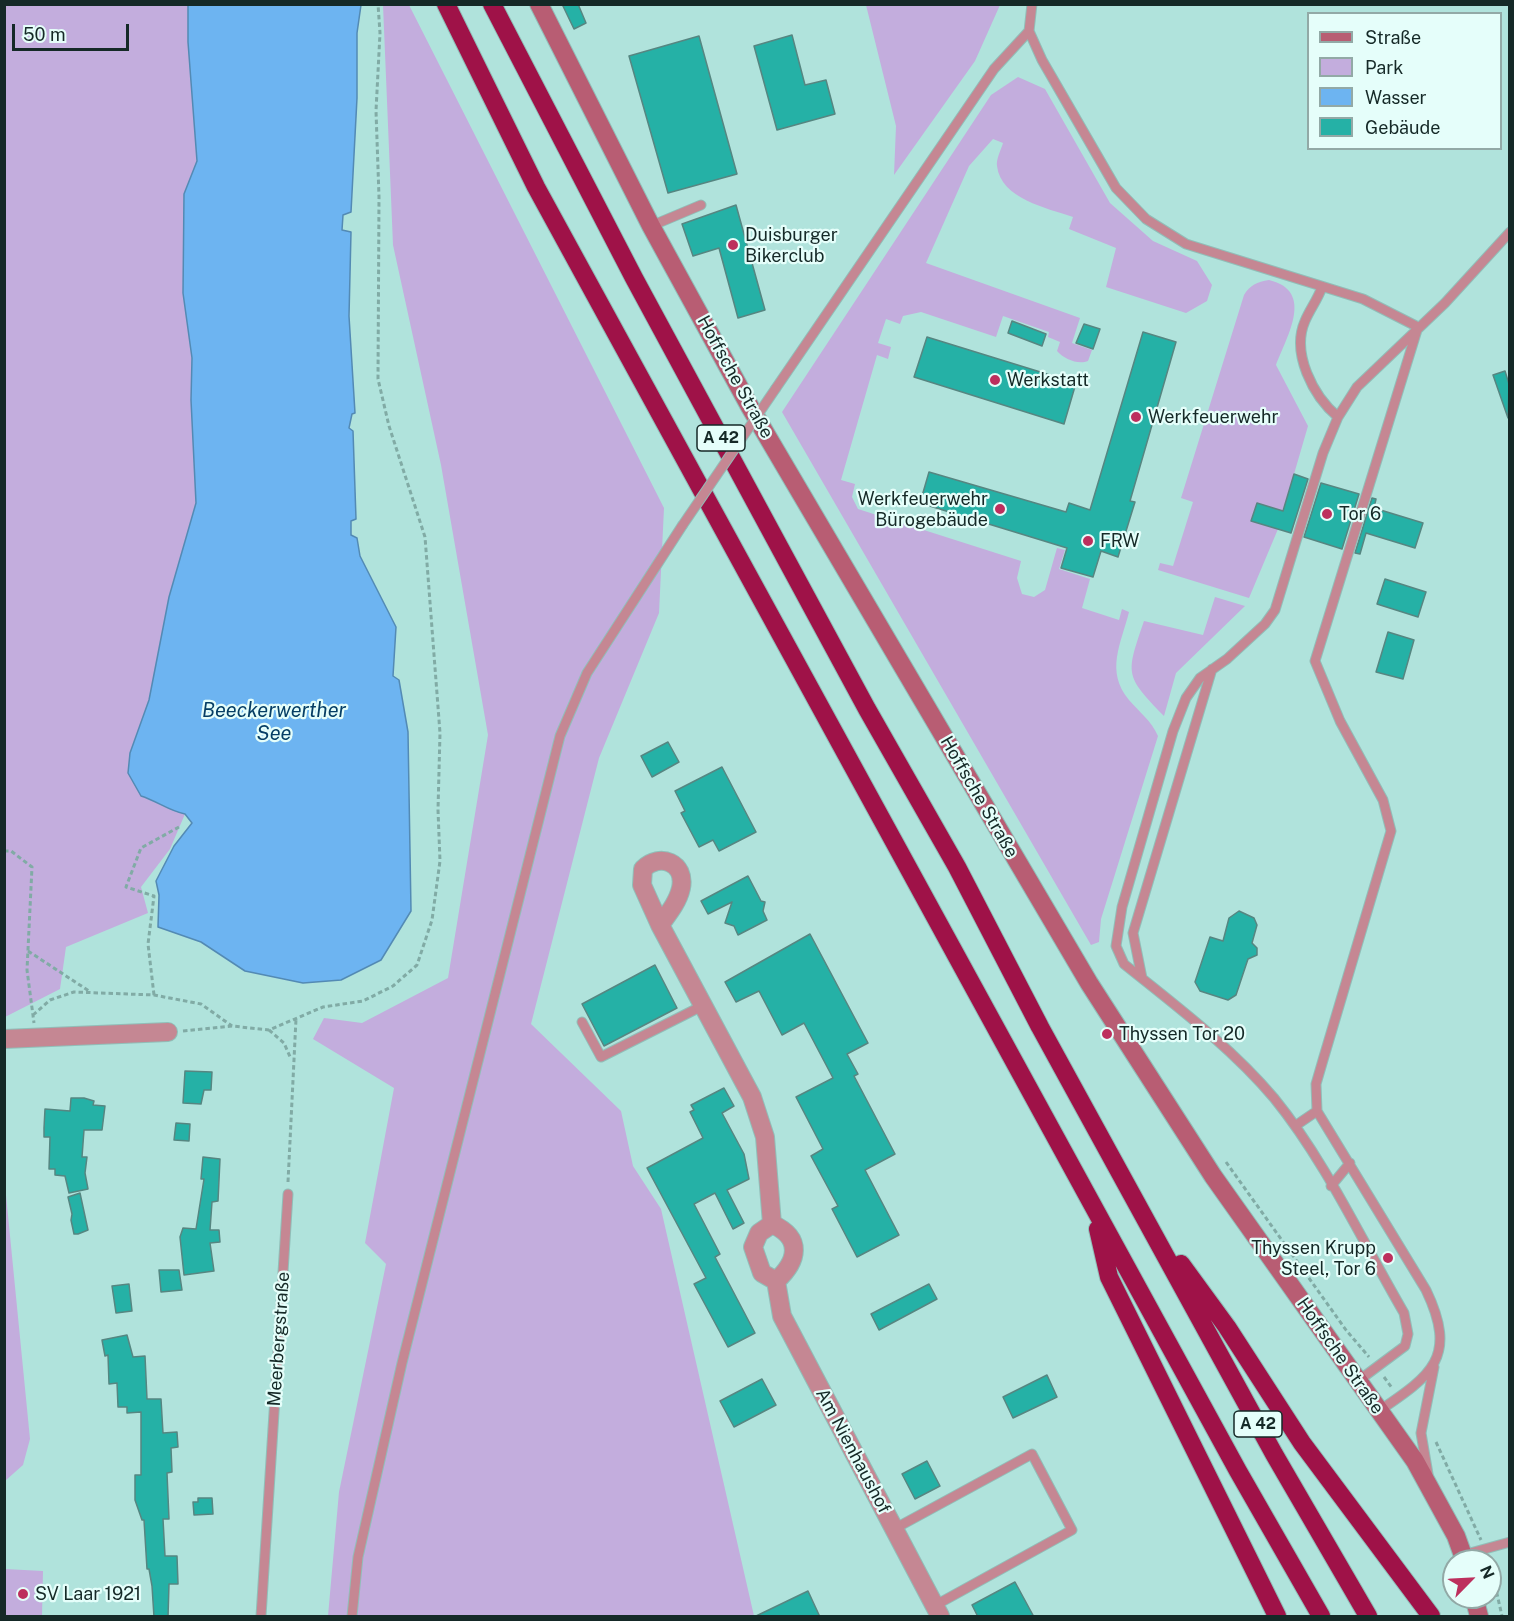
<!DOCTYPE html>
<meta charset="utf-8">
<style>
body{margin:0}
#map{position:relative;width:1514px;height:1621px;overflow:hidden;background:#b0e3dc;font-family:"Public Sans",sans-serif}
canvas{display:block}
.frame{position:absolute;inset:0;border:6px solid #152927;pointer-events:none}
.legend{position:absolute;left:1307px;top:12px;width:195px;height:138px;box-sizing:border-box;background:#e5fefa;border:2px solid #92a9a6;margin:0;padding:8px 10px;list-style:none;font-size:18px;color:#152927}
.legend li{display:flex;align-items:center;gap:12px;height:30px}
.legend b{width:30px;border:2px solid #92a9a6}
.north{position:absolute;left:1442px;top:1549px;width:60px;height:60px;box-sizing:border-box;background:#e5fefa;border:2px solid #92a9a6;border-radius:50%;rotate:66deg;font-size:16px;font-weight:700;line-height:24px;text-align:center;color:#152927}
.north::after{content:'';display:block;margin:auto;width:21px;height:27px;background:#bd2f5d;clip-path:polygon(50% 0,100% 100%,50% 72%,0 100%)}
.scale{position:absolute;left:12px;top:24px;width:117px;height:27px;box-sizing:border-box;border:3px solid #152927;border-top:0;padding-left:8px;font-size:18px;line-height:21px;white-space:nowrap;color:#152927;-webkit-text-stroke:4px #e5fefa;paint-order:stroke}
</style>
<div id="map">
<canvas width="1514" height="1621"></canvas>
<div class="frame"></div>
<ul class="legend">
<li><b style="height:8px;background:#b85d73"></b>Straße</li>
<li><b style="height:16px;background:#c3addd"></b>Park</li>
<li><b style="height:16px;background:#6db4f1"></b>Wasser</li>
<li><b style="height:16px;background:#25b1a6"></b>Gebäude</li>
</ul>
<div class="north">N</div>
<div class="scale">50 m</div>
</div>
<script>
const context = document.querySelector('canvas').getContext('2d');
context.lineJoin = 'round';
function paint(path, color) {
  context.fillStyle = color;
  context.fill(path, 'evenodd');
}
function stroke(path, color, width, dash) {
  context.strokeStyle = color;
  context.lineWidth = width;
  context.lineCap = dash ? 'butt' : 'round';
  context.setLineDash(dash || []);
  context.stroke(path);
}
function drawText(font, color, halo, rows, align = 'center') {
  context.font = font + ' "Public Sans",sans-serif';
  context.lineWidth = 4.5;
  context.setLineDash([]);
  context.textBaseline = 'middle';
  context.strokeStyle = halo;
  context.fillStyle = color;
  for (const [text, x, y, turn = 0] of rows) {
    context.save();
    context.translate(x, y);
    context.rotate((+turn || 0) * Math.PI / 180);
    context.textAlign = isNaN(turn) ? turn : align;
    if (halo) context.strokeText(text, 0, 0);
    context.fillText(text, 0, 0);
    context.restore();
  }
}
paint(new Path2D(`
 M 5,5 L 188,5 L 188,42 L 197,162 L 184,194 L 183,293 L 192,358 L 191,400 L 196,503 L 169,597 L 149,700 L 130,753 L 141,796 L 185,814 L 170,849 L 141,887 L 148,913 L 66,947 L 60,989 L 5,1017 Z
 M 383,5 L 409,5 L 664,508 L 659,613 L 599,758 L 531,1024 L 621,1111 L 633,1166 L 661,1209 L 754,1616 L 328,1616 L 339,1492 L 386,1264 L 365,1243 L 394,1088 L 313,1039 L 324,1018 L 362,1023 L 448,978 L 488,735 L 441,465 L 393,245 Z
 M 866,5 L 1000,5 L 975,61 L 894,175 L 896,126 Z
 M 1018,77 L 1045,89 L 1110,203 L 1153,241 L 1197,261 L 1212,285 L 1207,301 L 1186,313 L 1106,287 L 1116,248 L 1069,229 L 1073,217 C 1047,208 1001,199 997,166 C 996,159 1001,150 1003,143 L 993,139 L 969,166 L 926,263 L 1080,318 L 1072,343 L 1092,350 L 1088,361 C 1078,365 1064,359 1057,351 L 1060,342 L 1048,337 L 1049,332 L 1003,316 L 996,337 L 921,312 L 903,316 L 900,324 L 886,319 L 878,343 L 891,347 L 888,359 L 877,355 L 841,480 L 855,484 L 852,497 L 858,509 L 1021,561 L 1017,578 L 1022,594 L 1034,597 L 1045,590 L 1057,548 L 1065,550 L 1059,569 L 1090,579 L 1082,608 L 1119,620 L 1122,609 L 1129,612 C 1121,644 1105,671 1129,700 C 1140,713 1151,720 1158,736 L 1101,919 L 1099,942 L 1091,945 L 782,412 L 991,95 Z
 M 1269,280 C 1315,291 1287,336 1276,365 L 1308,426 L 1278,529 L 1249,598 L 1158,570 L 1160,563 L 1173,566 L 1193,502 L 1181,498 L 1244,295 C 1250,285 1257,282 1269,280 Z
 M 1215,597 L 1245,606 L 1176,673 L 1164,716 C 1124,675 1126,674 1144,621 L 1203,635 Z
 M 5,1185 L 30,1439 L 23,1465 L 5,1481 Z
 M 5,1569 L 43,1571 L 42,1616 L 5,1616 Z`), '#c3addd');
const water = new Path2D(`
 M 188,5 L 361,5 L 357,33 L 357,98 L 351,212 L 343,215 L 342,230 L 351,232 L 349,316 L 355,413 L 352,414 L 349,428 L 353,431 L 356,519 L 351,521 L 351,535 L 357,538 L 360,556 L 396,627 L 393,676 L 399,680 L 408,732 L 411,911 L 381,960 L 341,980 L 303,983 L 245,971 L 201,942 L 158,927 L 159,895 L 156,881 L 174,846 L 192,823 L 185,814 C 169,811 157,801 141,796 L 128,773 L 130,753 L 149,700 L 169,597 L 196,503 L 191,400 L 192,358 L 183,293 L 184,194 L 197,161 L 188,42 Z`);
paint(water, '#6db4f1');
stroke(water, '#538ab4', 1.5);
const building = new Path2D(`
 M 562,4 L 578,4 L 586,23 L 574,29 Z
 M 792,35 L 805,85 L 826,80 L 835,114 L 777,130 L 754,46 Z
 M 699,36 L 737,174 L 668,193 L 629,56 Z
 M 736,205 L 765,310 L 738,318 L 719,248 L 693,256 L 682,224 Z
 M 1012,321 L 1046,334 L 1042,346 L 1008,333 Z
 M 1084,324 L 1100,329 L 1093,349 L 1076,343 Z
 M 1143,332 L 1176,342 L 1130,501 L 1135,502 L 1118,557 L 1101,551 L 1093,577 L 1061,568 L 1067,548 L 920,503 L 929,472 L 1066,512 L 1069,503 L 1090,510 Z
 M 927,337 L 1076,383 L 1064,424 L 914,377 Z
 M 1505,371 L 1509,384 L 1508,418 L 1493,375 Z
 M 1294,474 L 1308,479 L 1291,533 L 1251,521 L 1257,503 L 1283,511 Z
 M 1321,483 L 1359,494 L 1342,549 L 1304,537 Z
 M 1372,498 L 1376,499 L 1374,508 L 1423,523 L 1415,548 L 1366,533 L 1360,554 L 1355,553 Z
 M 1385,579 L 1426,592 L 1418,617 L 1377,604 Z
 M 1388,632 L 1414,640 L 1403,679 L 1376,672 Z
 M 668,742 L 679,762 L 652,777 L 641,756 Z
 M 722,767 L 756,832 L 719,851 L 713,840 L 699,847 L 681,813 L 685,811 L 675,791 Z
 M 748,876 L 761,901 L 765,902 L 763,911 L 767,920 L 738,935 L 734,926 L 725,923 L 732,902 L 708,914 L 701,901 Z
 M 1239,911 L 1254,918 L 1257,925 L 1252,943 L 1257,948 L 1257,955 L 1248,959 L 1236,995 L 1228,1000 L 1200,991 L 1195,982 L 1210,937 L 1223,941 L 1229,918 Z
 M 810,934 L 868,1043 L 847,1054 L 858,1074 L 854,1076 L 895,1154 L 865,1170 L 899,1235 L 857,1257 L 832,1209 L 838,1206 L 811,1156 L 823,1149 L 796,1097 L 833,1078 L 804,1023 L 782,1035 L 759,991 L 736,1002 L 725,982 Z
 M 655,965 L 677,1008 L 604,1046 L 582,1004 Z
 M 185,1071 L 212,1072 L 211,1090 L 204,1090 L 201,1104 L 183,1103 Z
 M 724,1088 L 734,1106 L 722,1113 L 744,1154 L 749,1179 L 727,1190 L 744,1223 L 733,1229 L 715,1193 L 694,1204 L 720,1254 L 715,1257 L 755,1333 L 728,1347 L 694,1284 L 706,1278 L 647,1168 L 703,1138 L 690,1112 L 694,1110 L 691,1105 Z
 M 71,1098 L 84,1098 L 94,1101 L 93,1105 L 105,1106 L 102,1130 L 84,1130 L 82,1157 L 87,1157 L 85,1173 L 88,1189 L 69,1193 L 65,1176 L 55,1175 L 55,1169 L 49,1169 L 50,1137 L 44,1137 L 44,1128 L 45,1109 L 70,1111 Z
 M 176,1123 L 190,1124 L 189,1141 L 174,1140 Z
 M 203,1157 L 220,1159 L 218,1201 L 212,1202 L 210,1230 L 219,1230 L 220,1242 L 210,1243 L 214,1271 L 184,1275 L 180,1237 L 183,1228 L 196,1229 L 204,1179 L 201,1179 Z
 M 80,1193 L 88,1230 L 78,1234 L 74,1234 L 71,1220 L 72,1214 L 68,1197 Z
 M 159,1270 L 179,1270 L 182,1290 L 161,1292 Z
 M 129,1284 L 132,1311 L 116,1313 L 112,1286 Z
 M 929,1284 L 937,1299 L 879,1330 L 871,1314 Z
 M 127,1335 L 133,1357 L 145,1356 L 147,1399 L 161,1399 L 163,1433 L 177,1432 L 178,1447 L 171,1448 L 172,1472 L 167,1473 L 169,1519 L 163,1519 L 165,1556 L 177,1556 L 178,1584 L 169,1584 L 168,1617 L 154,1617 L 152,1586 L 149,1569 L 147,1569 L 144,1520 L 142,1520 L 135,1500 L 135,1475 L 141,1475 L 141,1412 L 127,1413 L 127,1407 L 118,1407 L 117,1383 L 109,1384 L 108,1355 L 105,1356 L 102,1340 Z
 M 1047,1375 L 1057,1397 L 1013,1418 L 1003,1397 Z
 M 762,1379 L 776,1405 L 734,1427 L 720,1401 Z
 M 927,1461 L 940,1486 L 915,1499 L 902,1474 Z
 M 198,1498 L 212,1498 L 213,1514 L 194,1515 L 193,1502 L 198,1502 Z
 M 1015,1582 L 1034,1617 L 978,1617 L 972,1605 Z
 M 808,1591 L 820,1617 L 754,1617 Z`);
paint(building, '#25b1a6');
stroke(building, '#568681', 1.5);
const lane = new Path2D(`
 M 1032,4 L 1029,31 L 1042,60 L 1116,188 L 1146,219 L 1186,244 L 1363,299 L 1418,327
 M 651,226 L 701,205
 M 1322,287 C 1318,299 1310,309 1305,321 C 1291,353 1313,396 1338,417
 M 776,388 L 994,69 L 1029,31
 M 1142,978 L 1133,933 L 1212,669
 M 582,1022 L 601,1057 L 704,1005
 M 1295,1126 L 1317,1111
 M 1331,1186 L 1350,1163
 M 1358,1381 L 1405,1346 L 1408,1334 L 1404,1313 C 1362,1241 1326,1162 1274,1098 C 1231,1047 1175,1005 1124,964 L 1116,946 L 1122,907 L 1173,731 L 1186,698 L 1200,678 L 1227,659 L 1265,624 L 1275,610 L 1323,453 L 1338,417 L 1357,387 L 1445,303 L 1510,232
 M 1379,1411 C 1432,1375 1458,1357 1426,1290 L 1317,1111 L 1316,1084 L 1323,1060 L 1391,831 L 1383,800 L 1340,721 L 1315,661 L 1418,327
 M 1428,1474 L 1421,1433 L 1434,1367
 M 894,1529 L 1032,1454 L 1072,1530 L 934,1606
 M 1463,1555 L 1510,1542
 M 261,1616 L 288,1194
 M 352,1616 L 358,1557 L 402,1363 L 560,736 L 587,673 L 682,526`);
const street = new Path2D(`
 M 660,925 C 668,914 678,902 681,888 C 686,863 660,852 643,869 L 642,885 L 660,925 L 752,1097 L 765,1137 L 772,1224 C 803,1238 798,1261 776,1281 L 782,1316 L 940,1616
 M 4,1039 L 168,1032
 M 772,1224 L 759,1233 L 753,1247 L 762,1273 L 776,1281`);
const secondary = new Path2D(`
 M 539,4 L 651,226 L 750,407 L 1089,983 L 1213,1176 L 1415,1461 L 1456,1536 L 1465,1561
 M 1474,1597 L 1479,1616`);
const highway = new Path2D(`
 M 446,4 L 536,187 L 1238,1471 L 1321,1616
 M 492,4 L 634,278 L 867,709 L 957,867 L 1040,1027 L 1274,1454 L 1368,1616
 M 1098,1229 L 1109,1277 L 1277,1616
 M 1181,1264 L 1227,1327 L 1302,1443 L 1431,1616`);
stroke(lane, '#91beb8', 11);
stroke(street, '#91beb8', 20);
stroke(secondary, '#91beb8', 20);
stroke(highway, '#91beb8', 20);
stroke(new Path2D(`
 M 4,851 L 11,851 L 32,867 L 27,970 L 34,1023
 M 28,951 L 89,991
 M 154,995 L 148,944 L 154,896 L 126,887 L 141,848 L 179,827
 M 33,1015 L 50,1000 L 74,992 L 154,995 L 201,1004 L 232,1026
 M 269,1030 L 284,1043 L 291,1059
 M 183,1031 L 232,1026 L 269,1030 L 323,1007 L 363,1001 L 393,986 L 417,965 L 432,920 L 440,861 L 438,810 L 440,733 L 425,537 L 389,426 L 378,379 L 379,197 L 376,111 L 380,33 L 378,4
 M 1226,1162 L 1346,1330 L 1369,1357
 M 288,1182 L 296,1019
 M 1384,1377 L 1392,1388
 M 1436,1442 L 1481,1540
 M 1490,1563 L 1502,1616`), '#81aba5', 3, [4.5, 3]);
stroke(lane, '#c58793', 9);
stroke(street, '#c58793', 18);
stroke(secondary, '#b85d73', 18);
stroke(highway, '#9f1248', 18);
const laneBridge = new Path2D(`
 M 682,526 L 776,388`);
stroke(laneBridge, '#91beb8', 11, []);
stroke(laneBridge, '#c58793', 9);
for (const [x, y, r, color] of [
 [733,245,6,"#bd2f5d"],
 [995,380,6,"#bd2f5d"],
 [1136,417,6,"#bd2f5d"],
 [1000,509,6,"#bd2f5d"],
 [1327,514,6,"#bd2f5d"],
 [1088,541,6,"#bd2f5d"],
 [1107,1034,6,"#bd2f5d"],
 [1388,1258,6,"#bd2f5d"],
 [23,1594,6,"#bd2f5d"]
]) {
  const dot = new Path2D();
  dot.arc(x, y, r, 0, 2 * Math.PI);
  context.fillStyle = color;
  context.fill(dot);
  stroke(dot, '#e5fefa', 2);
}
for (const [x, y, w] of [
 [721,438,48],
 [1258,1424,48]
]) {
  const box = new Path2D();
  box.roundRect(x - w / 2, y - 13, w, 26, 4.5);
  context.fillStyle = '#e5fefa';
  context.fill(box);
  stroke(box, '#152927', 1.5);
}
drawText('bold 16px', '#152927', null, [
 ["A 42",721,438],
 ["A 42",1258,1424]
]);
drawText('18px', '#152927', '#e5fefa', [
 ["Duisburger",745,235],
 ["Bikerclub",745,256],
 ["Werkstatt",1007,380],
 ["Werkfeuerwehr",1148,417],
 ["Werkfeuerwehr",988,499,"right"],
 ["Bürogebäude",988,520,"right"],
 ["Tor 6",1339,514],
 ["FRW",1100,541],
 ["Thyssen Tor 20",1119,1034],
 ["Thyssen Krupp",1376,1248,"right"],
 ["Steel, Tor 6",1376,1269,"right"],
 ["SV Laar 1921",35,1594]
], 'left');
drawText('18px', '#152927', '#e5fefa', [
 ["Hoffsche Straße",735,377,61],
 ["Hoffsche Straße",979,797,60],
 ["Meerbergstraße",279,1339,-86],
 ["Hoffsche Straße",1340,1356,55],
 ["Am Nienhaushof",853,1451,62]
]);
drawText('italic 20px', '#063e65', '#e5fefa', [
 ["Beeckerwerther",274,711],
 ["See",274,734]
]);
</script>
